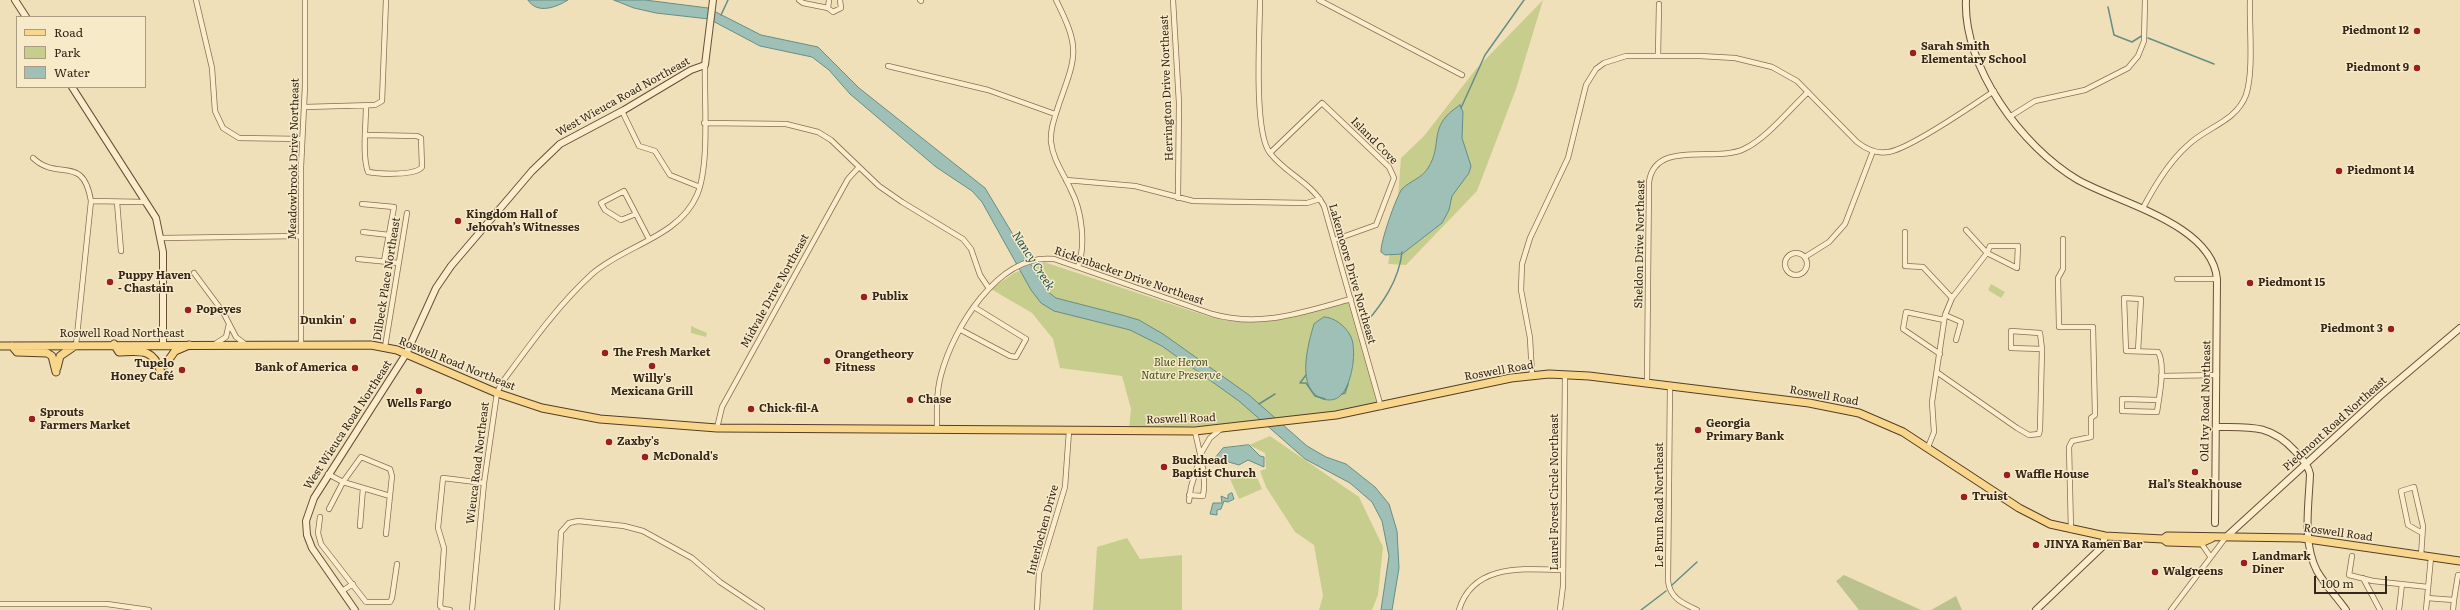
<!DOCTYPE html>
<meta charset="utf-8">
<style>
body{margin:0}
#map{position:relative;width:2460px;height:610px;overflow:hidden;background:#f0e0b9;font-family:Literata,serif}
canvas{display:block}
.legend{position:absolute;left:16px;top:16px;width:130px;height:72px;box-sizing:border-box;background:#f7eac9;border:1px solid #a99c83;margin:0;padding:5px 7px;list-style:none;font-size:12px;color:#352719}
.legend li{display:flex;align-items:center;gap:8px;height:20px}
.legend b{width:20px;border:1px solid #a99c83}
.scale{position:absolute;left:2314px;top:576px;width:73px;height:18px;box-sizing:border-box;border:2px solid #352719;border-top:0;padding-left:5px;font-size:12px;line-height:14px;white-space:nowrap;color:#352719;-webkit-text-stroke:3px #f7eac9;paint-order:stroke}
</style>
<div id="map">
<canvas width="2460" height="610"></canvas>
<ul class="legend">
<li><b style="height:5px;background:#f8d78c"></b>Road</li>
<li><b style="height:11px;background:#c7ce8d"></b>Park</li>
<li><b style="height:11px;background:#9ec0b6"></b>Water</li>
</ul>
<div class="scale">100 m</div>
</div>
<script>
const context = document.querySelector('canvas').getContext('2d');
context.lineJoin = 'round';
function paint(path, color) {
  context.fillStyle = color;
  context.fill(path, 'evenodd');
}
function stroke(path, color, width, dash) {
  context.strokeStyle = color;
  context.lineWidth = width;
  context.lineCap = dash ? 'butt' : 'round';
  context.setLineDash(dash || []);
  context.stroke(path);
}
function drawText(font, color, halo, rows, align = 'center') {
  context.font = font + ' Literata,serif';
  context.lineWidth = 3;
  context.setLineDash([]);
  context.textBaseline = 'middle';
  context.strokeStyle = halo;
  context.fillStyle = color;
  for (const [text, x, y, turn = 0] of rows) {
    context.save();
    context.translate(x, y);
    context.rotate((+turn || 0) * Math.PI / 180);
    context.textAlign = isNaN(turn) ? turn : align;
    if (halo) context.strokeText(text, 0, 0);
    context.fillText(text, 0, 0);
    context.restore();
  }
}
paint(new Path2D(`
 M 1543,0 L 1516,89 L 1477,191 L 1406,265 L 1388,264 L 1397,210 L 1401,158 L 1424,136 L 1476,69 Z
 M 1044,262 L 1210,317 C 1258,330 1302,315 1348,302 L 1377,404 C 1296,421 1212,428 1129,428 L 1131,409 L 1122,376 L 1060,368 L 1053,339 L 1032,313 L 991,289 L 1014,273 Z
 M 1991,284 L 2005,292 L 2001,298 L 1988,290 Z
 M 691,326 L 707,333 L 706,337 L 691,333 Z
 M 1270,436 L 1359,497 L 1383,547 L 1378,595 L 1372,610 L 1319,610 L 1323,596 L 1314,545 L 1295,532 L 1266,487 L 1260,471 L 1266,469 L 1265,453 L 1249,445 Z
 M 1251,467 L 1253,468 L 1262,489 L 1239,499 L 1230,479 Z
 M 1127,538 L 1140,559 L 1182,555 L 1182,610 L 1093,610 L 1097,547 Z`), '#c7ce8d');
paint(new Path2D(`
 M 1844,575 L 1921,610 L 1859,610 L 1836,581 Z
 M 1956,596 L 1962,610 L 1931,610 Z`), '#bcc28e');
const water = new Path2D(`
 M 528,0 L 568,0 C 557,7 537,15 528,0 Z
 M 614,0 L 645,0 L 708,8 L 761,35 L 818,47 L 859,88 L 985,188 L 1047,291 L 1056,298 L 1122,315 L 1139,320 L 1163,334 L 1249,395 L 1307,446 L 1326,457 L 1346,464 L 1375,487 L 1389,504 L 1397,531 L 1399,568 L 1392,610 L 1381,610 L 1389,556 L 1382,521 L 1372,502 L 1350,483 L 1305,459 L 1239,401 L 1162,346 L 1130,330 L 1054,311 L 1041,303 L 1031,290 L 982,202 L 972,191 L 936,167 L 850,94 L 829,70 L 812,57 L 760,46 L 709,19 L 656,13 L 634,8 Z
 M 1460,105 L 1463,112 L 1462,138 L 1471,166 L 1469,173 L 1452,196 L 1449,210 L 1442,223 L 1402,254 L 1385,255 L 1381,252 C 1380,243 1396,197 1402,189 C 1410,181 1422,178 1428,168 C 1444,143 1426,127 1460,105 Z
 M 1324,317 C 1334,317 1345,326 1350,335 C 1358,348 1352,386 1340,396 C 1336,400 1329,401 1323,399 C 1295,390 1308,344 1314,324 Z
 M 1249,445 L 1260,456 L 1264,457 L 1264,467 L 1248,460 L 1239,465 L 1215,458 L 1223,448 Z
 M 1232,493 L 1234,499 L 1228,502 L 1224,501 L 1221,509 L 1217,510 L 1217,515 L 1210,514 L 1213,503 L 1222,503 L 1221,496 L 1228,499 L 1228,495 Z`);
paint(water, '#9ec0b6');
stroke(water, '#668e84', 1);
stroke(new Path2D(`
 M 2108,7 L 2114,35 L 2132,42 L 2143,35
 M 721,15 L 728,0
 M 2148,38 L 2214,64
 M 1461,108 L 1485,55 L 1524,0
 M 1365,324 C 1383,303 1399,280 1402,252
 M 1300,383 L 1306,383 L 1315,396 L 1325,399
 M 1300,383 L 1306,375
 M 1342,394 L 1345,393 L 1348,384
 M 1259,404 L 1275,394
 M 1672,585 L 1697,562
 M 1641,610 L 1666,591`), '#668e84', 1.5);
const street = new Path2D(`
 M 196,0 L 212,68 L 215,111 L 223,128 L 239,138 L 302,139
 M 799,0 L 803,3 L 828,8
 M 829,0 L 828,8 L 833,12 L 841,8 L 840,0
 M 920,0 L 921,1
 M 1056,0 C 1080,48 1077,54 1059,104 C 1055,117 1050,129 1051,142 C 1053,160 1064,174 1071,190 C 1082,211 1086,245 1078,267
 M 1173,0 L 1179,103 L 1178,198
 M 1260,0 C 1260,31 1253,132 1270,153 C 1286,174 1311,182 1324,206 L 1381,407
 M 1319,0 L 1462,75
 M 1658,56 L 1659,4
 M 888,66 L 988,90 L 1055,114
 M 366,106 C 366,124 362,156 368,172 C 379,174 415,176 422,167 L 421,138 L 417,136 L 366,135
 M 305,107 L 375,105 L 382,101 L 386,0
 M 622,111 L 639,146 L 655,151 L 670,175 L 700,187
 M 2011,116 L 2035,101 L 2085,90 L 2128,68 L 2138,56 L 2144,41 L 2145,0
 M 704,123 L 786,124 L 818,132 L 831,140 L 879,186 L 902,202 L 963,239 L 971,249 L 980,275 L 988,287
 M 1270,153 L 1322,103 L 1389,167 L 1394,178 L 1376,225 L 1334,240
 M 33,158 C 58,182 83,153 91,201 L 76,345
 M 1066,180 L 1135,186 L 1193,201 L 1307,203 L 1320,199
 M 91,201 L 146,202
 M 117,202 L 121,251
 M 362,204 L 394,207 L 384,261
 M 2143,208 C 2154,187 2169,162 2187,146 C 2206,127 2236,122 2246,95 C 2254,71 2249,26 2250,0
 M 636,214 L 621,220 L 605,210 L 601,203 L 624,191 L 649,239
 M 363,232 L 389,235
 M 1905,232 L 1905,266 L 1923,267 L 1952,298
 M 162,238 L 301,236
 M 2063,239 L 2063,269 L 2058,278 L 2059,327 L 2093,327 L 2095,415 L 2091,418 L 2091,437 L 2072,441 L 2069,447 L 2071,530
 M1785 264a11 11 0 1 1 22 0a11 11 0 1 1-22 0Z
 M 1805,257 L 1829,242 L 1845,224 L 1873,151
 M 358,259 L 399,263
 M 194,273 L 223,312 L 236,337 L 245,344
 M 2177,279 L 2217,279
 M 1945,315 L 1961,322 L 1956,340
 M 961,330 L 1010,356 L 1016,357 L 1026,339 L 974,307
 M 301,343 L 301,167 L 305,86 L 305,0
 M 215,344 L 226,337 L 229,324
 M 385,347 L 407,213
 M 2138,351 L 2141,299 L 2124,298 L 2126,351 L 2158,352 C 2166,364 2159,398 2157,412 L 2122,411 L 2122,399 L 2158,400
 M 1940,354 L 1903,329 L 1906,312 L 1944,320
 M 1938,373 L 2017,428 L 2029,435 L 2039,434 L 2040,429 L 2042,349 L 2040,333 L 2011,331 L 2011,348 L 2042,349
 M 1532,375 L 1530,338 L 1521,290 L 1522,264 L 1530,238 L 1568,158 L 1586,85 L 1596,69 L 1604,63 L 1626,56 L 1700,56 L 1735,58 L 1772,67 L 1797,81 L 1857,142 C 1866,149 1876,154 1888,152 C 1907,150 1975,104 1994,91
 M 2161,376 L 2217,375
 M 1647,383 L 1649,182 C 1655,139 1715,163 1744,149 C 1766,139 1790,109 1808,92
 M 1670,385 L 1668,581 C 1670,598 1682,603 1697,610
 M 717,428 L 722,407 L 833,206 L 848,179 L 859,167
 M 937,430 C 937,412 936,393 941,375 C 953,329 998,253 1054,259 L 1212,314 C 1261,328 1303,312 1351,299
 M 1928,447 L 1934,432 L 1932,402 L 1945,315 L 1952,298 L 1987,253 L 1990,246 L 2018,246 L 2017,268 L 1987,253 L 1966,230
 M 1200,455 L 1210,438 L 1221,429
 M 328,474 L 343,482 L 390,496
 M 1189,495 L 1203,496 C 1207,474 1199,452 1195,431
 M 1189,501 L 1191,487 L 1200,458
 M 329,509 L 343,482 L 361,457 L 390,469 L 392,476 L 386,534
 M 320,517 L 318,533 L 321,544 L 366,602 L 390,602 L 392,598 L 397,564
 M 360,526 L 363,488
 M 2201,543 L 2210,556
 M 2352,556 L 2349,575 L 2373,581 L 2428,587
 M 2421,556 L 2423,526 L 2414,487 L 2401,491 L 2408,525 L 2422,533
 M 2363,578 L 2380,610
 M 342,591 L 353,584
 M 2427,598 L 2454,600 L 2453,610
 M 2454,600 L 2458,575 L 2460,575
 M 0,604 L 107,604 L 149,610
 M 450,610 L 443,609 L 440,606 L 444,548 L 438,528 L 443,478 L 484,483
 M 472,610 L 484,483 L 497,393 L 501,384 C 529,346 557,306 592,274 C 625,245 679,237 697,195 C 710,165 704,100 705,65
 M 557,610 L 561,532 L 569,523 L 578,521 L 624,526 L 643,531 L 692,558 L 720,582 L 762,610
 M 1037,610 L 1039,573 L 1065,487 L 1069,431
 M 1459,610 C 1473,563 1524,569 1563,570
 M 1560,610 L 1563,586 L 1565,375
 M 2171,610 L 2226,537
 M 2399,610 L 2402,584
 M 2426,610 L 2431,557`);
const secondary = new Path2D(`
 M 15,0 L 26,17
 M 1966,0 C 1963,67 2022,147 2078,180 C 2119,203 2212,224 2217,279 L 2215,523
 M 72,87 L 156,218 L 163,252 L 163,344
 M 2216,427 C 2250,427 2270,424 2295,451 C 2301,458 2308,464 2310,474 C 2309,504 2302,542 2317,571 C 2325,585 2337,597 2346,610
 M 2226,537 L 2380,396 L 2460,328
 M 355,610 L 312,548 L 307,535 L 306,521 L 314,498 L 406,354 L 436,288 L 451,266 L 532,171 L 560,144 L 624,110 L 691,70 L 705,65 L 713,0
 M 2036,610 L 2102,547 L 2105,536`);
const primary = new Path2D(`
 M 114,344 L 119,352 C 141,351 153,348 161,372
 M 0,346 L 371,345 L 397,350 L 497,393 L 542,408 L 600,419 L 717,428 L 1195,431 L 1336,415 L 1511,378 L 1549,374 L 1589,376 L 1809,403 L 1859,413 L 1903,432 L 2019,508 L 2050,524 L 2105,536 L 2163,539 L 2167,542 L 2201,543 L 2212,538
 M 12,346 L 17,352 L 47,353 L 52,356 L 56,372
 M 165,365 L 175,351 L 189,345
 M 57,368 L 60,356 L 76,345
 M 2163,539 L 2167,536 L 2301,538 L 2460,561`);
stroke(street, '#876f53', 6);
stroke(secondary, '#695037', 8);
stroke(primary, '#543d28', 9);
stroke(street, '#fbedcc', 4.5);
stroke(secondary, '#fbedcc', 6);
stroke(primary, '#f8d78c', 7);
for (const [x, y, r, color] of [
 [2417,31,4,"#9a1f20"],
 [1913,53,4,"#9a1f20"],
 [2417,68,4,"#9a1f20"],
 [2339,171,4,"#9a1f20"],
 [458,221,4,"#9a1f20"],
 [110,282,4,"#9a1f20"],
 [2250,283,4,"#9a1f20"],
 [864,297,4,"#9a1f20"],
 [188,310,4,"#9a1f20"],
 [353,321,4,"#9a1f20"],
 [2391,329,4,"#9a1f20"],
 [605,353,4,"#9a1f20"],
 [827,361,4,"#9a1f20"],
 [652,366,4,"#9a1f20"],
 [355,368,4,"#9a1f20"],
 [182,370,4,"#9a1f20"],
 [419,391,4,"#9a1f20"],
 [910,400,4,"#9a1f20"],
 [751,409,4,"#9a1f20"],
 [32,419,4,"#9a1f20"],
 [1698,430,4,"#9a1f20"],
 [609,442,4,"#9a1f20"],
 [645,457,4,"#9a1f20"],
 [1164,467,4,"#9a1f20"],
 [2195,472,4,"#9a1f20"],
 [2007,475,4,"#9a1f20"],
 [1964,497,4,"#9a1f20"],
 [2036,545,4,"#9a1f20"],
 [2244,563,4,"#9a1f20"],
 [2155,572,4,"#9a1f20"]
]) {
  const dot = new Path2D();
  dot.arc(x, y, r, 0, 2 * Math.PI);
  context.fillStyle = color;
  context.fill(dot);
  stroke(dot, '#f7eac9', 1.5);
}
drawText('bold 11px', '#352719', '#f7eac9', [
 ["Piedmont 12",2409,31,"right"],
 ["Sarah Smith",1921,47],
 ["Elementary School",1921,60],
 ["Piedmont 9",2409,68,"right"],
 ["Piedmont 14",2347,171],
 ["Kingdom Hall of",466,215],
 ["Jehovah’s Witnesses",466,228],
 ["Puppy Haven",118,276],
 ["- Chastain",118,289],
 ["Piedmont 15",2258,283],
 ["Publix",872,297],
 ["Popeyes",196,310],
 ["Dunkin'",345,321,"right"],
 ["Piedmont 3",2383,329,"right"],
 ["The Fresh Market",613,353],
 ["Orangetheory",835,355],
 ["Fitness",835,368],
 ["Tupelo",174,364,"right"],
 ["Honey Café",174,377,"right"],
 ["Bank of America",347,368,"right"],
 ["Willy's",652,379,"center"],
 ["Mexicana Grill",652,392,"center"],
 ["Chase",918,400],
 ["Wells Fargo",419,404,"center"],
 ["Chick-fil-A",759,409],
 ["Sprouts",40,413],
 ["Farmers Market",40,426],
 ["Georgia",1706,424],
 ["Primary Bank",1706,437],
 ["Zaxby's",617,442],
 ["McDonald's",653,457],
 ["Buckhead",1172,461],
 ["Baptist Church",1172,474],
 ["Waffle House",2015,475],
 ["Hal’s Steakhouse",2195,485,"center"],
 ["Truist",1972,497],
 ["JINYA Ramen Bar",2044,545],
 ["Landmark",2252,557],
 ["Diner",2252,570],
 ["Walgreens",2163,572]
], 'left');
drawText('11px', '#352719', '#f7eac9', [
 ["Herrington Drive Northeast",1167,88,-92],
 ["West Wieuca Road Northeast",623,97,-29],
 ["Island Cove",1374,141,45],
 ["Meadowbrook Drive Northeast",294,159,-89],
 ["Sheldon Drive Northeast",1640,244,-89],
 ["Lakemoore Drive Northeast",1352,274,74],
 ["Rickenbacker Drive Northeast",1129,276,19],
 ["Dilbeck Place Northeast",387,279,-81],
 ["Midvale Drive Northeast",775,291,-61],
 ["Roswell Road Northeast",122,334],
 ["Roswell Road Northeast",457,364,22],
 ["Roswell Road",1499,371,-10],
 ["Roswell Road",1824,396,10],
 ["Old Ivy Road Northeast",2206,401,-89],
 ["Roswell Road",1181,419,-2],
 ["Piedmont Road Northeast",2335,424,-42],
 ["West Wieuca Road Northeast",348,425,-57],
 ["Wieuca Road Northeast",478,463,-83],
 ["Laurel Forest Circle Northeast",1555,492,-90],
 ["Le Brun Road Northeast",1660,505,-90],
 ["Interlochen Drive",1043,530,-75],
 ["Roswell Road",2338,533,8]
]);
drawText('italic 11px', '#46531e', '#f7eac9', [
 ["Blue Heron",1181,363],
 ["Nature Preserve",1181,376]
]);
drawText('italic 12px', '#275653', '#f7eac9', [
 ["Nancy Creek",1033,261,57]
]);
</script>
